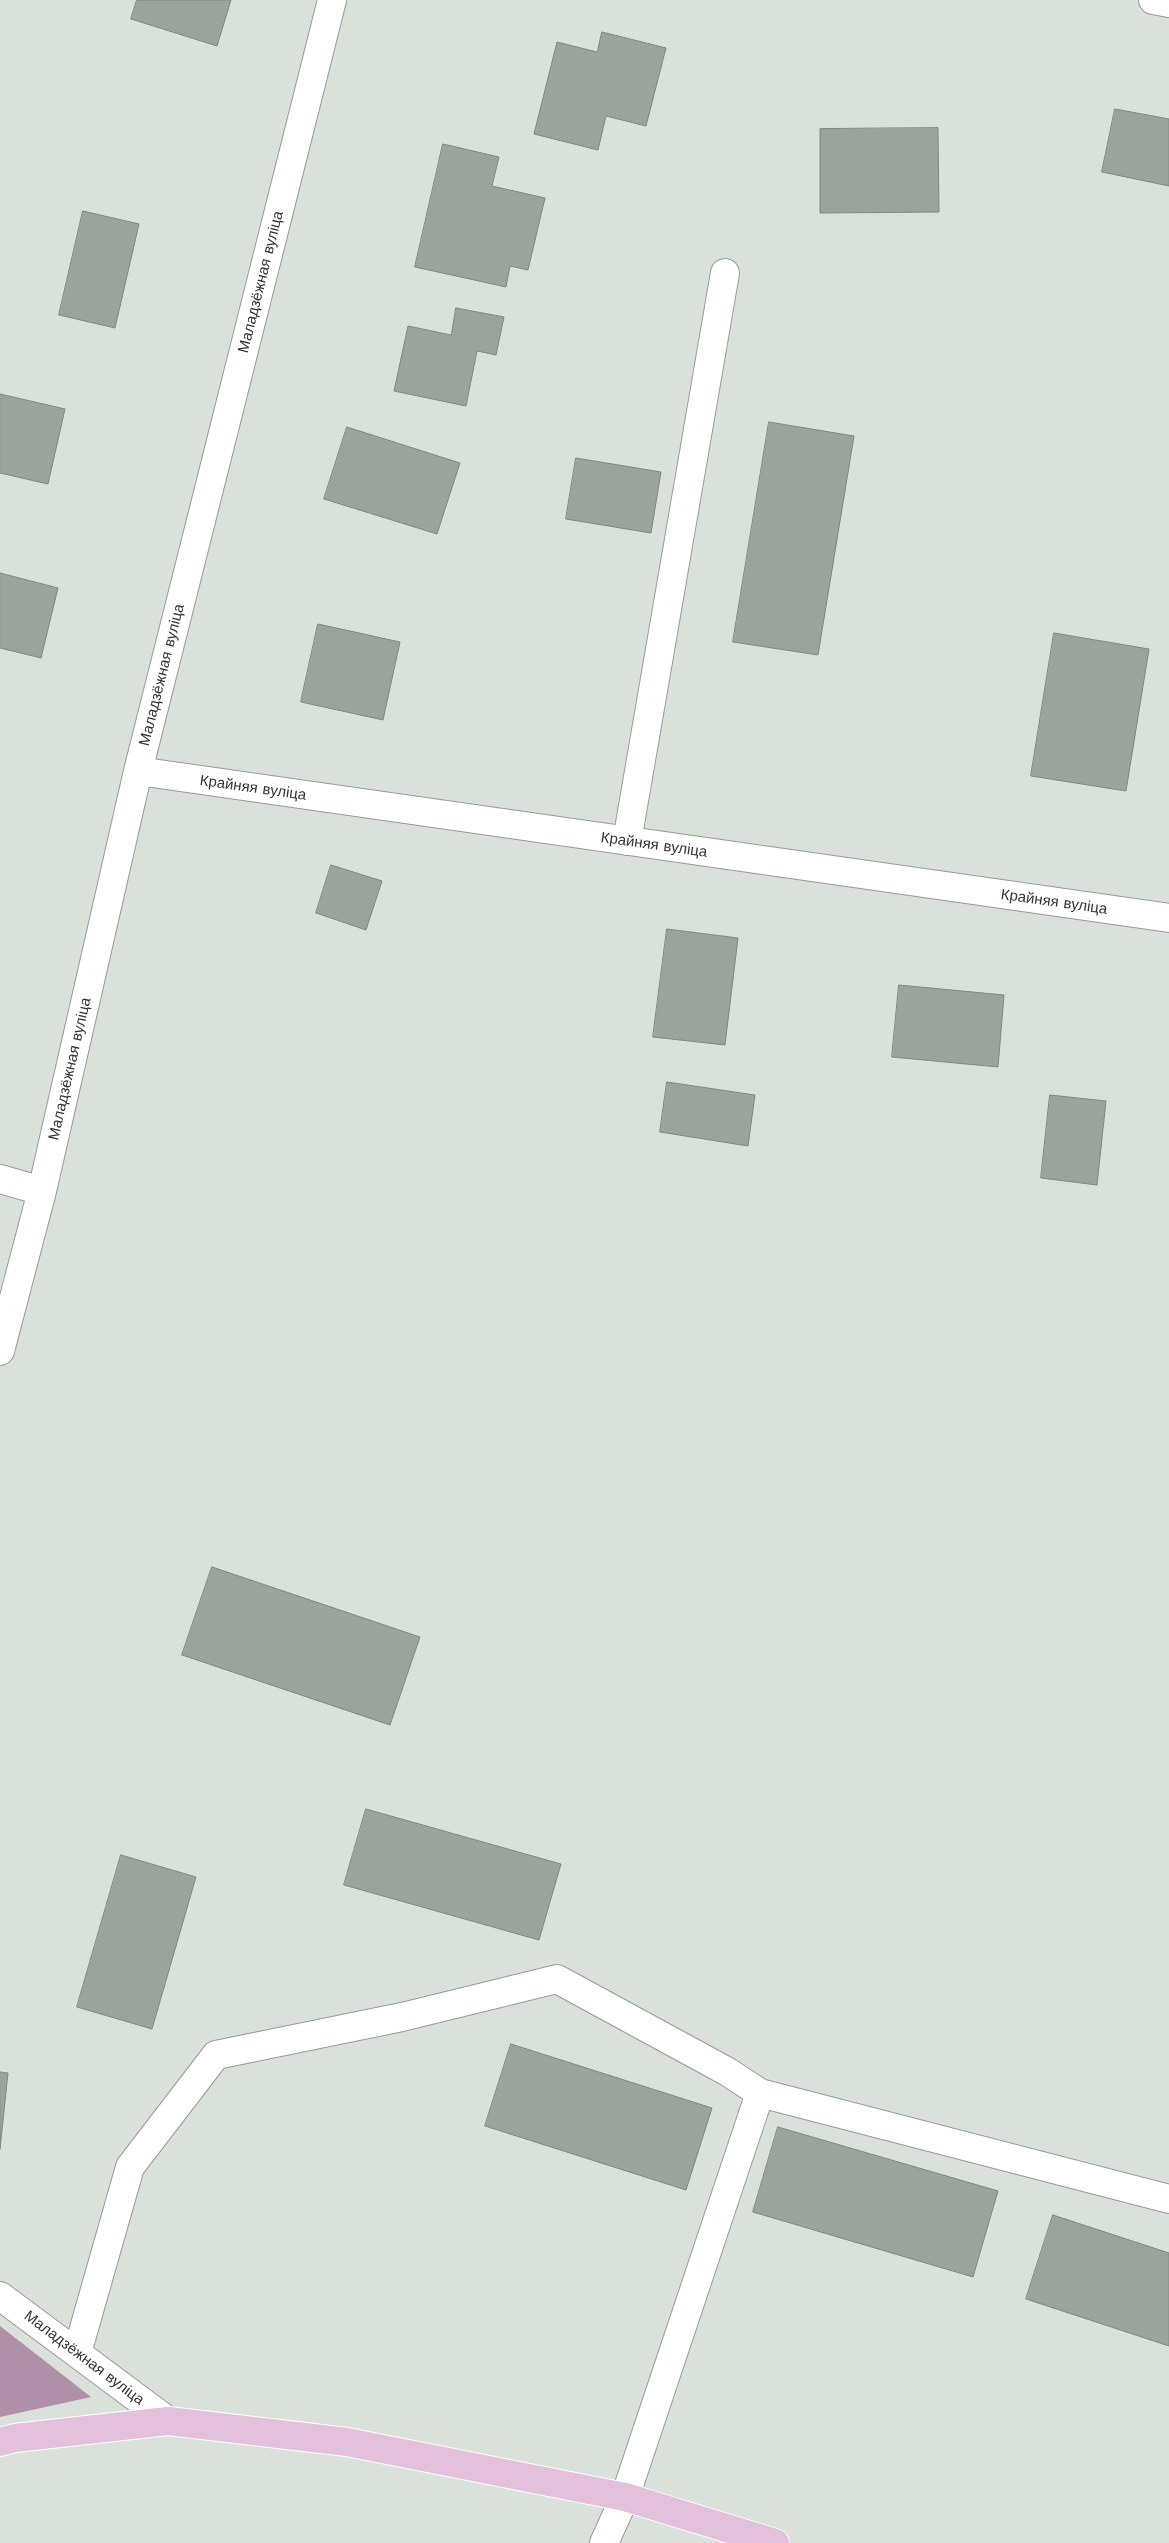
<!DOCTYPE html>
<meta charset="utf-8">
<style>
body{margin:0}
canvas{display:block;background:#d9e1da}
</style>
<canvas width="1169" height="2543"></canvas>
<script>
const context = document.querySelector('canvas').getContext('2d');
context.lineJoin = 'round';
function paint(path, color) {
  context.fillStyle = color;
  context.fill(path, 'evenodd');
}
function stroke(path, color, width, dash) {
  context.strokeStyle = color;
  context.lineWidth = width;
  context.lineCap = dash ? 'butt' : 'round';
  context.setLineDash(dash || []);
  context.stroke(path);
}
function drawText(font, color, halo, rows, align = 'center') {
  context.font = font + ' "Work Sans",sans-serif';
  context.lineWidth = 4;
  context.setLineDash([]);
  context.textBaseline = 'middle';
  context.strokeStyle = halo;
  context.fillStyle = color;
  for (const [text, x, y, turn = 0] of rows) {
    context.save();
    context.translate(x, y);
    context.rotate((+turn || 0) * Math.PI / 180);
    context.textAlign = isNaN(turn) ? turn : align;
    if (halo) context.strokeText(text, 0, 0);
    context.fillText(text, 0, 0);
    context.restore();
  }
}
paint(new Path2D(`
 M 0,2326 L 91,2397 L 0,2417 Z`), '#b08fa9');
const building = new Path2D(`
 M 137,0 L 231,0 L 217,46 L 131,19 Z
 M 602,32 L 666,48 L 646,126 L 606,116 L 598,150 L 534,134 L 557,42 L 597,52 Z
 M 1115,109 L 1169,119 L 1169,186 L 1102,172 Z
 M 938,128 L 939,212 L 820,213 L 820,129 Z
 M 443,144 L 499,157 L 492,186 L 545,198 L 528,270 L 510,266 L 506,287 L 415,267 Z
 M 83,211 L 139,224 L 115,328 L 59,315 Z
 M 456,308 L 504,317 L 496,355 L 477,351 L 466,406 L 394,391 L 408,326 L 451,335 Z
 M 0,394 L 65,409 L 48,484 L 0,473 Z
 M 769,422 L 854,436 L 818,655 L 733,642 Z
 M 347,427 L 460,463 L 437,534 L 324,499 Z
 M 576,458 L 661,472 L 651,533 L 566,519 Z
 M 0,573 L 58,588 L 41,658 L 0,648 Z
 M 318,624 L 400,642 L 383,720 L 301,702 Z
 M 1054,633 L 1149,649 L 1126,791 L 1031,776 Z
 M 331,865 L 382,881 L 366,930 L 316,913 Z
 M 667,929 L 738,938 L 725,1045 L 653,1037 Z
 M 899,985 L 1004,995 L 998,1067 L 892,1057 Z
 M 667,1082 L 755,1095 L 748,1146 L 660,1132 Z
 M 1050,1095 L 1106,1101 L 1097,1185 L 1041,1178 Z
 M 212,1567 L 420,1637 L 390,1725 L 182,1655 Z
 M 366,1809 L 561,1864 L 539,1940 L 344,1885 Z
 M 121,1855 L 196,1877 L 152,2029 L 77,2007 Z
 M 511,2044 L 712,2108 L 686,2190 L 485,2126 Z
 M 0,2072 L 8,2073 L 0,2149 Z
 M 778,2127 L 998,2191 L 973,2277 L 753,2212 Z
 M 1053,2215 L 1169,2253 L 1169,2346 L 1026,2299 Z`);
paint(building, '#9ca39d');
stroke(building, '#808781', 1);
const minor = new Path2D(`
 M 1153,0 L 1169,3
 M 138,771 L 1169,918
 M 627,841 L 725,273
 M 0,1179 L 42,1191
 M 0,1351 L 42,1191 L 138,771 L 332,0
 M 0,2296 L 168,2421
 M 77,2353 L 130,2167 L 216,2055 L 402,2017 L 557,1979 L 728,2072 L 760,2093
 M 604,2543 L 625,2497 L 760,2093 L 1169,2199`);
const major = new Path2D(`
 M 0,2442 L 15,2438 L 168,2421 L 347,2442 L 625,2497 L 775,2543`);
stroke(minor, '#959c96', 30);
stroke(major, '#fff', 30);
stroke(minor, '#fff', 28);
stroke(major, '#e3c0dc', 28);
drawText('15px', '#313431', '#fff', [
 ["Маладзёжная вуліца",261,282,-76],
 ["Маладзёжная вуліца",162,675,-76],
 ["Крайняя вуліца",253,788,8],
 ["Крайняя вуліца",654,845,8],
 ["Крайняя вуліца",1054,902,8],
 ["Маладзёжная вуліца",70,1069,-77],
 ["Маладзёжная вуліца",84,2358,37]
]);
</script>
